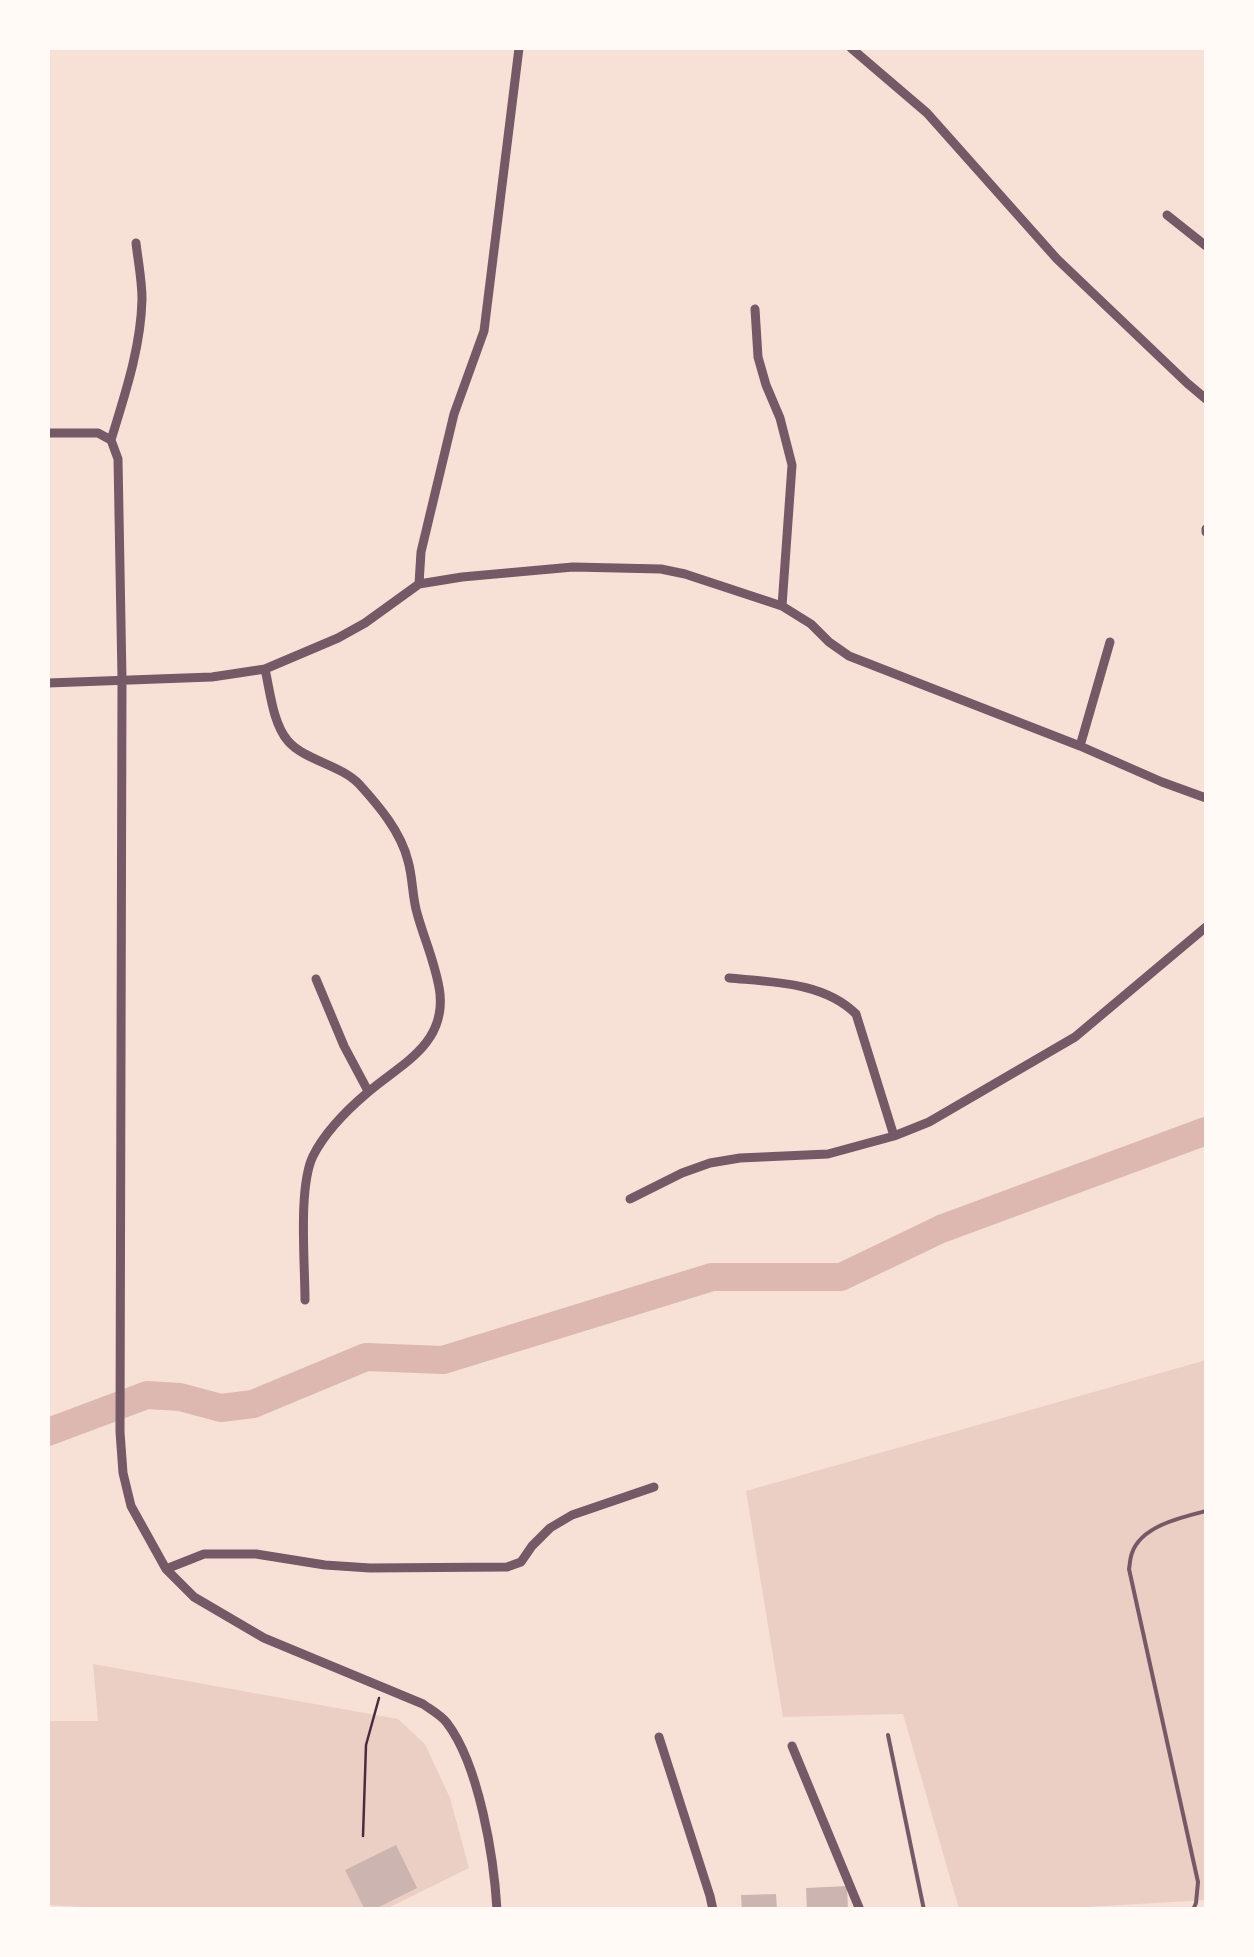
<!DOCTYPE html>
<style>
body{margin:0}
#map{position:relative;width:1254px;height:1957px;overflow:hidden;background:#f7e1d7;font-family:"Public Sans",sans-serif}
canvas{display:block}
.frame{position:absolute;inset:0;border:50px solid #fffaf5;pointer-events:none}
</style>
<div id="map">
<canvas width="1254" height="1957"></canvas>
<div class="frame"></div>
</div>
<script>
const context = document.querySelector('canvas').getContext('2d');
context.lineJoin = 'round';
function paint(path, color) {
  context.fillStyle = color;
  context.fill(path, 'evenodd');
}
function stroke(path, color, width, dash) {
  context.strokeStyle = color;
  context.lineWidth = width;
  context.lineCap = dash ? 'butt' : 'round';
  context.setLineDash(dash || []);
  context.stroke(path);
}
paint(new Path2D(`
 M 1206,1360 L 1206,1900 L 1054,1909 L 959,1909 L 903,1714 L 783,1717 L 746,1491 Z
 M 93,1664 L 398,1719 L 425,1744 L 450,1798 L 469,1868 L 386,1909 L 136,1910 L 48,1905 L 48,1721 L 98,1721 Z`), '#ebcfc5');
stroke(new Path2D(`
 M 48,1432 L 147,1395 L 180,1397 L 221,1408 L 253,1404 L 366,1357 L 443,1360 L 712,1277 L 841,1277 L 941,1229 L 1206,1131`), '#dcb8b0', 28);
paint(new Path2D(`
 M 396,1845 L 417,1888 L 373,1910 L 365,1910 L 345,1870 Z
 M 847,1886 L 848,1910 L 807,1910 L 806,1888 Z
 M 776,1894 L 777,1910 L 742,1910 L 741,1895 Z`), '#ccb4b1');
stroke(new Path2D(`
 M 363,1836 L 366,1745 L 379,1698`), '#4a2c40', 2.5);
stroke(new Path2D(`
 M 888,1735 L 924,1910
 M 1193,1910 L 1196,1903 L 1198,1882 L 1129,1569 C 1130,1564 1130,1558 1132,1553 C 1141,1526 1182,1517 1206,1511`), '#755966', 4);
stroke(new Path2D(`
 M 851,48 L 927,113 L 1057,259 L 1187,383 L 1206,399
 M 1167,215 L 1206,246
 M 755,309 L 758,357 L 766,385 L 780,418 L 792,465 L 782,606
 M 48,433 L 98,433 L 111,440 L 118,459 L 122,679 L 120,1432 L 123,1473 L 131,1506 L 166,1569 L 194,1597 L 264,1638 L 423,1704 C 431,1710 441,1715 447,1723 C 479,1765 494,1857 497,1910
 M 111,440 C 125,394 141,347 142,299 C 142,280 138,261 136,243
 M 1206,529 L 1206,532
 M 419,584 L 421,552 L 454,414 L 484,331 L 519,48
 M 265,669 C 270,691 273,724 288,741 C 304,760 341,765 359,784 C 379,806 401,832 408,861 C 413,878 412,896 417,913 C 424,939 437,967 440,994 C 445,1046 399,1065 367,1093 C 347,1110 325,1132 313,1156 C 298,1187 305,1263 305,1300
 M 48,683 L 212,677 L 265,669 L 338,638 L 365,623 L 419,584 L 462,577 L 573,567 L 661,569 L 685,574 L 782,606 L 811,624 L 829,642 L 849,656 L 1080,746 L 1162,782 L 1206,798
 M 1080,746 L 1110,642
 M 729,978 C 772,982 824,982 856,1014 L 894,1136
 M 316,979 L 344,1046 L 368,1091
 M 630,1199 L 682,1173 L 710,1163 L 740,1158 L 828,1154 L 894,1136 L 929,1122 L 1075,1037 L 1206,927
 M 166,1569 L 204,1554 L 256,1554 L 325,1565 L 370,1568 L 507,1567 L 521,1562 L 532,1546 L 550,1528 L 572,1515 L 654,1487
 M 659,1737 L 710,1896 L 713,1910
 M 792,1746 L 860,1910`), '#755966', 9);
</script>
